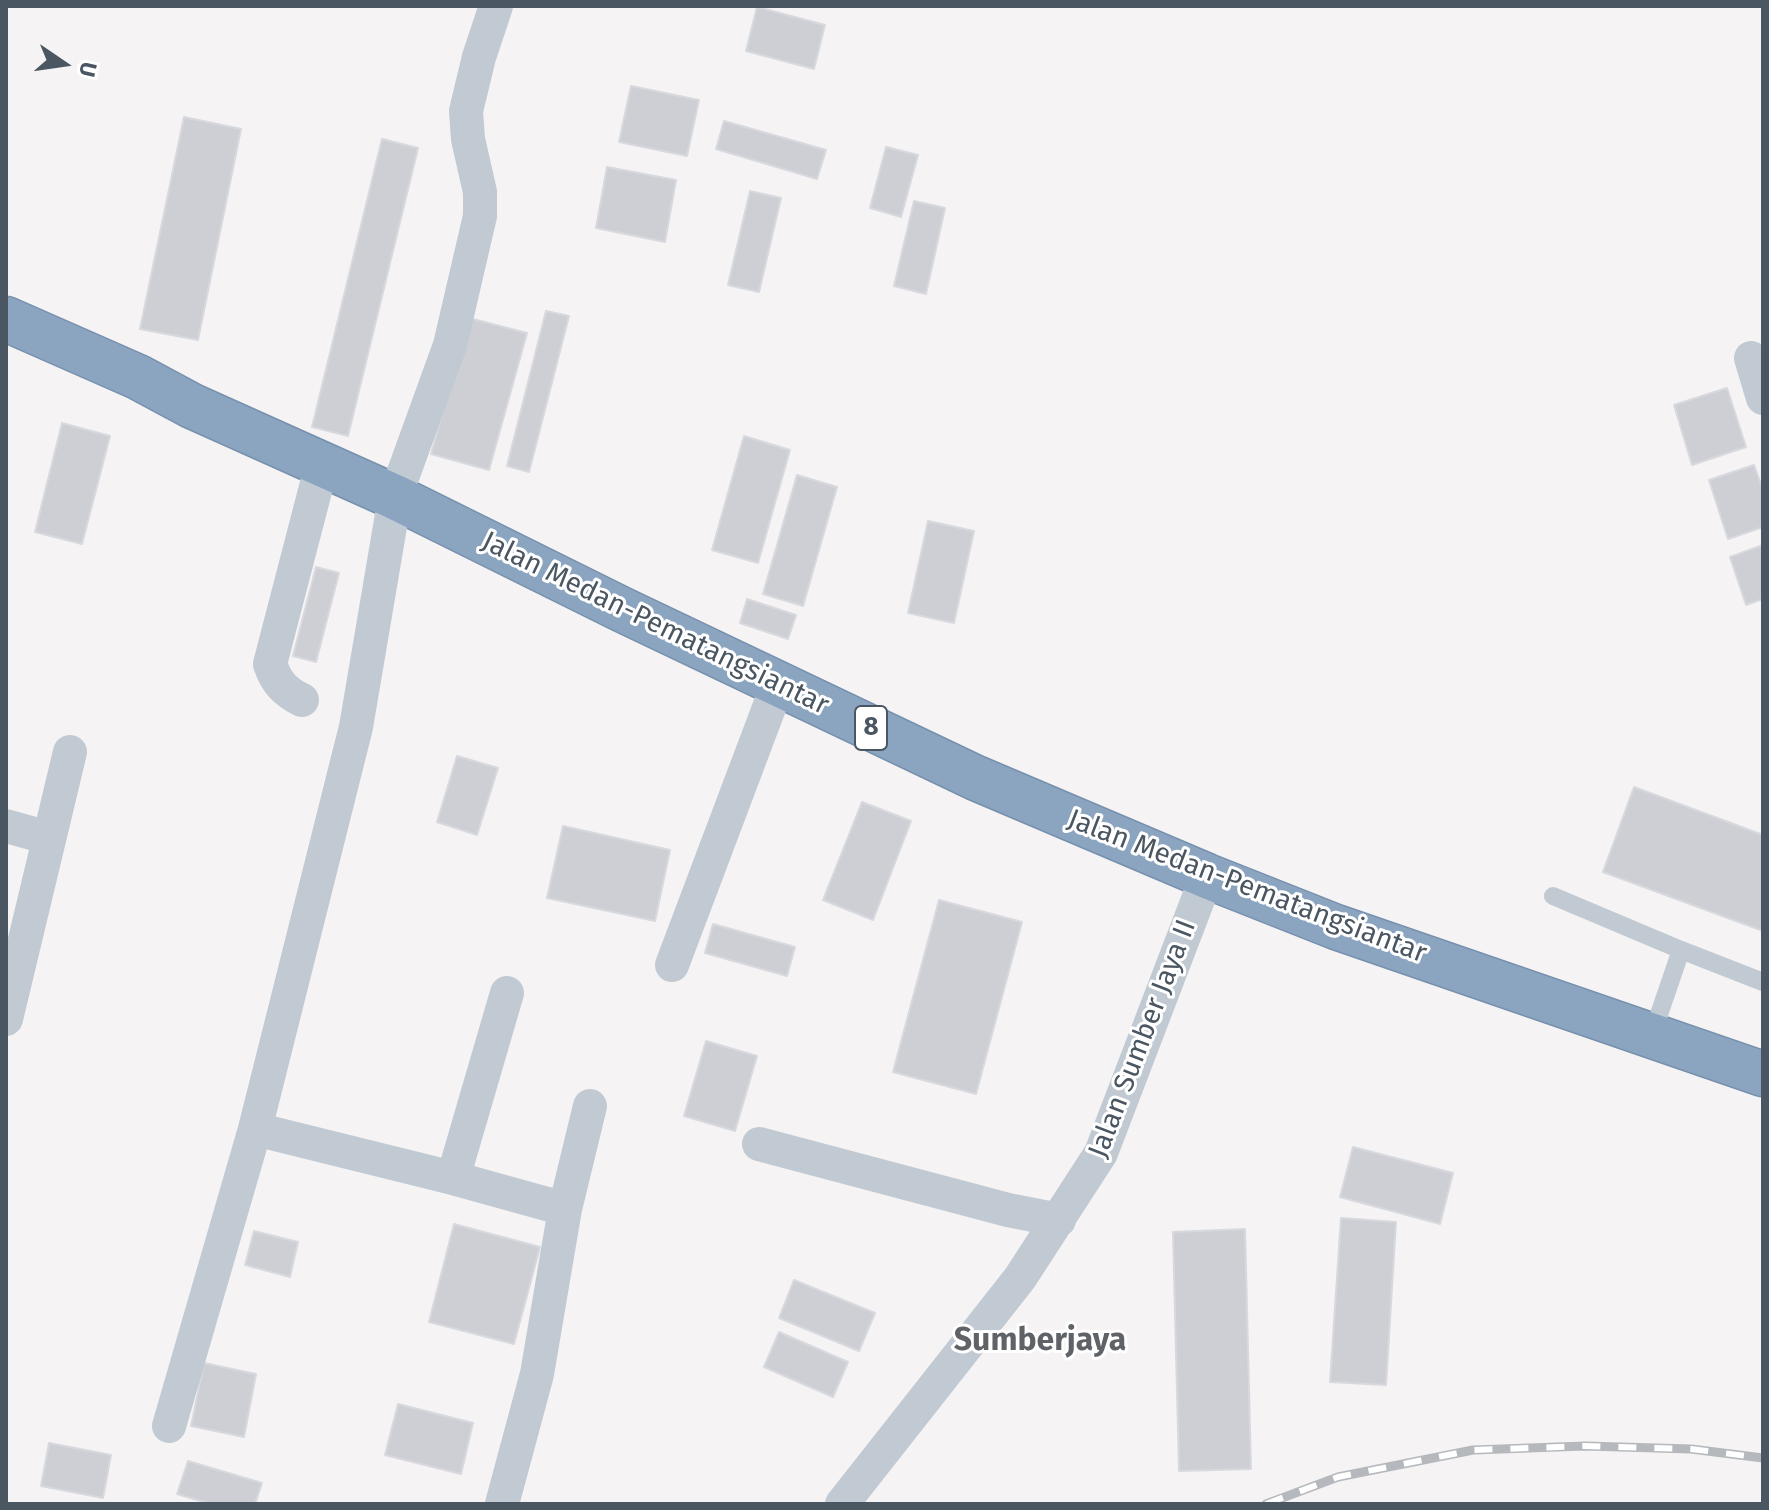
<!DOCTYPE html>
<style>
body{margin:0}
#map{position:relative;width:1769px;height:1510px;overflow:hidden;background:#f5f3f3;font-family:"Fira Sans",sans-serif}
canvas{display:block}
.frame{position:absolute;inset:0;border:8px solid #4a5661;pointer-events:none}
.north{position:absolute;left:24px;top:24px;width:80px;height:80px;-webkit-text-stroke:6px #fff;paint-order:stroke;rotate:103deg;font-size:22px;font-weight:700;line-height:32px;text-align:center;color:#4a5661}
.north::after{content:'';display:block;margin:auto;width:28px;height:36px;background:#4a5661;clip-path:polygon(50% 0,100% 100%,50% 72%,0 100%)}
</style>
<div id="map">
<canvas width="1769" height="1510"></canvas>
<div class="frame"></div>
<div class="north">U</div>
</div>
<script>
const context = document.querySelector('canvas').getContext('2d');
context.lineJoin = 'round';
function paint(path, color) {
  context.fillStyle = color;
  context.fill(path, 'evenodd');
}
function stroke(path, color, width, dash) {
  context.strokeStyle = color;
  context.lineWidth = width;
  context.lineCap = dash ? 'butt' : 'round';
  context.setLineDash(dash || []);
  context.stroke(path);
}
function drawText(font, color, halo, rows, align = 'center') {
  context.font = font + ' "Fira Sans",sans-serif';
  context.lineWidth = 6;
  context.setLineDash([]);
  context.textBaseline = 'middle';
  context.strokeStyle = halo;
  context.fillStyle = color;
  for (const [text, x, y, turn = 0] of rows) {
    context.save();
    context.translate(x, y);
    context.rotate((+turn || 0) * Math.PI / 180);
    context.textAlign = isNaN(turn) ? turn : align;
    if (halo) context.strokeText(text, 0, 0);
    context.fillText(text, 0, 0);
    context.restore();
  }
}
const building = new Path2D(`
 M 757,7 L 825,25 L 814,69 L 746,51 Z
 M 631,86 L 699,100 L 687,156 L 619,142 Z
 M 184,117 L 241,129 L 198,340 L 140,329 Z
 M 724,121 L 826,150 L 817,179 L 716,149 Z
 M 382,139 L 418,148 L 348,436 L 312,427 Z
 M 886,147 L 918,155 L 901,217 L 870,208 Z
 M 607,167 L 676,180 L 665,242 L 596,228 Z
 M 750,191 L 781,198 L 759,292 L 728,285 Z
 M 914,201 L 945,208 L 926,294 L 894,286 Z
 M 546,311 L 569,316 L 529,472 L 507,466 Z
 M 469,318 L 527,333 L 489,470 L 431,454 Z
 M 1727,388 L 1746,447 L 1692,465 L 1674,405 Z
 M 62,423 L 110,436 L 82,544 L 35,532 Z
 M 744,436 L 790,450 L 758,563 L 712,550 Z
 M 1754,465 L 1763,490 L 1763,527 L 1728,539 L 1709,480 Z
 M 797,475 L 837,487 L 803,606 L 763,594 Z
 M 928,521 L 974,531 L 954,623 L 908,613 Z
 M 1763,545 L 1763,599 L 1746,605 L 1730,557 Z
 M 316,567 L 339,573 L 316,662 L 293,656 Z
 M 747,599 L 796,615 L 788,639 L 740,623 Z
 M 457,756 L 498,768 L 477,835 L 437,822 Z
 M 1634,787 L 1763,835 L 1763,931 L 1603,872 Z
 M 862,802 L 911,821 L 873,920 L 823,900 Z
 M 563,826 L 670,850 L 655,921 L 547,898 Z
 M 939,900 L 1022,922 L 976,1094 L 893,1072 Z
 M 713,924 L 795,947 L 787,976 L 705,953 Z
 M 706,1041 L 757,1056 L 735,1131 L 684,1116 Z
 M 1353,1147 L 1453,1173 L 1440,1224 L 1340,1197 Z
 M 1341,1218 L 1396,1222 L 1386,1385 L 1330,1382 Z
 M 454,1224 L 540,1247 L 514,1344 L 429,1322 Z
 M 1245,1229 L 1251,1469 L 1179,1471 L 1173,1232 Z
 M 254,1231 L 298,1242 L 290,1277 L 245,1265 Z
 M 794,1280 L 875,1313 L 859,1351 L 779,1318 Z
 M 779,1332 L 848,1362 L 833,1397 L 764,1367 Z
 M 204,1363 L 256,1374 L 244,1437 L 191,1426 Z
 M 398,1404 L 473,1423 L 461,1474 L 385,1455 Z
 M 49,1443 L 111,1455 L 103,1498 L 41,1486 Z
 M 188,1461 L 262,1483 L 255,1504 L 211,1504 L 177,1494 Z`);
paint(building, '#cdcfd5');
stroke(building, '#d7d9de', 2);
const highway = new Path2D(`
 M 6,319 L 138,377 L 192,406 L 395,497 L 623,610 L 976,778 L 1207,876 L 1336,927 L 1763,1074`);
stroke(highway, '#7690ad', 47);
stroke(new Path2D(`
 M 1553,896 L 1681,950
 M 1652,1035 L 1681,950 L 1763,982`), '#c1cad2', 18);
stroke(new Path2D(`
 M 1751,358 L 1763,398
 M 302,700 C 285,692 276,682 270,664 L 322,464
 M 6,826 L 49,838
 M 672,965 L 778,684
 M 6,1019 L 70,752
 M 255,1129 L 453,1178 L 565,1209
 M 759,1144 L 1008,1210 L 1059,1220
 M 453,1178 L 507,993
 M 169,1426 L 255,1129 L 356,727 L 395,497 L 450,345 L 480,216 L 480,192 L 468,139 L 466,111 L 479,57 L 496,6
 M 502,1504 L 537,1374 L 565,1209 L 590,1106
 M 842,1504 L 1020,1278 L 1101,1153 L 1207,876`), '#c1cad2', 34);
stroke(highway, '#8ba5c1', 44);
const rail = new Path2D(`
 M 1266,1504 L 1338,1477 L 1473,1450 L 1585,1446 L 1691,1449 L 1763,1458`);
stroke(rail, '#b5b8bd', 9);
stroke(rail, '#fff', 6, [18]);
for (const [x, y, w] of [
 [871,728,32]
]) {
  const box = new Path2D();
  box.roundRect(x - w / 2, y - 22, w, 44, 6);
  context.fillStyle = '#fff';
  context.fill(box);
  stroke(box, '#4a5661', 2);
}
drawText('bold 26px', '#4a5661', null, [
 ["8",871,728]
]);
drawText('28px', '#4a5661', '#fff', [
 ["Jalan Medan-Pematangsiantar",655,624,26],
 ["Jalan Medan-Pematangsiantar",1247,887,21],
 ["Jalan Sumber Jaya II",1143,1039,-69]
]);
drawText('bold 32px', '#5f6368', '#fff', [
 ["Sumberjaya",1040,1341]
]);
</script>
